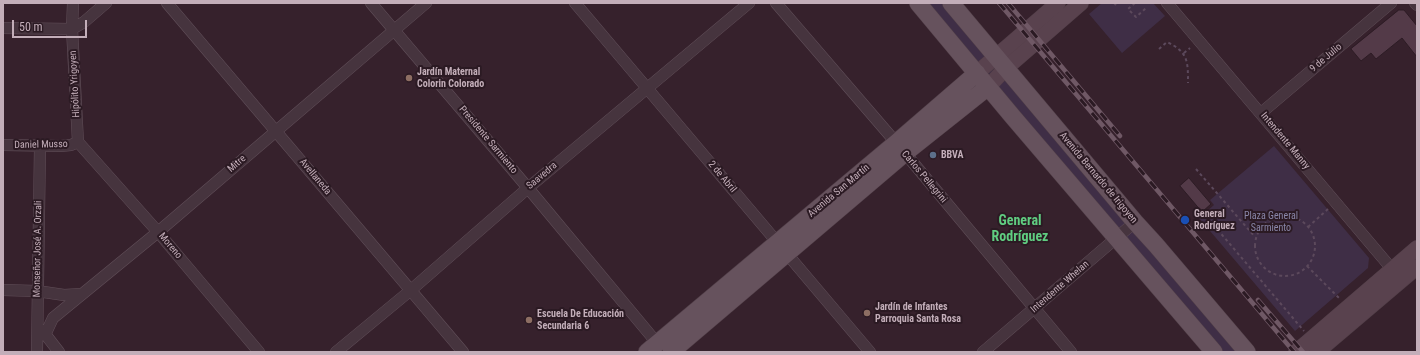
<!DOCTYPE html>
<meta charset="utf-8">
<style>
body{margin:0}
#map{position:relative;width:1420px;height:355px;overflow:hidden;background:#36212c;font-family:"Roboto Condensed",sans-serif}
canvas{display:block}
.frame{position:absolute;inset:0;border:4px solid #c3aeb9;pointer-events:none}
.scale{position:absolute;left:12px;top:20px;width:75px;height:18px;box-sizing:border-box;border:2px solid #c3aeb9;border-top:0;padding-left:5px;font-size:12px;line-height:14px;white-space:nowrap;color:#c3aeb9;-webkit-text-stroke:3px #2b1a23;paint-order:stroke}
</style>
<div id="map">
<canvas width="1420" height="355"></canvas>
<div class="frame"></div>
<div class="scale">50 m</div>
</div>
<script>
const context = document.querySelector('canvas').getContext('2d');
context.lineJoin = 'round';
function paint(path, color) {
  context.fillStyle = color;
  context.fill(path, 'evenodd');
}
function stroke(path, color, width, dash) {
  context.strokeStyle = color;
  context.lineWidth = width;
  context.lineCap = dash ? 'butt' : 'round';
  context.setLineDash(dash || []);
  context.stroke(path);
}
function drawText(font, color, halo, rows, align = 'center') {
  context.font = font + ' "Roboto Condensed",sans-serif';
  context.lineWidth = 4;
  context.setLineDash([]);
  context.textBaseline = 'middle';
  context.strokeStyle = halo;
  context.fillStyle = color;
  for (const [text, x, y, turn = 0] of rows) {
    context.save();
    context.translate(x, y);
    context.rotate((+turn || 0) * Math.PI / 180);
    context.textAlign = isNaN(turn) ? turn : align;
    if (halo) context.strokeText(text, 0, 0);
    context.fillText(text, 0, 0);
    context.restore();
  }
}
paint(new Path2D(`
 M 918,3 L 951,3 L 1247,352 L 1214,352 Z
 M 1102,3 L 1153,3 L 1165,16 L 1122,53 L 1089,14 Z
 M 1274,146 L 1369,258 L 1368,268 L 1295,331 L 1199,218 L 1214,205 L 1210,200 Z`), '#3f2e46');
const building = new Path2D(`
 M 1399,10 L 1404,10 L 1417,26 L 1417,57 L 1402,38 L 1376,59 L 1371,53 L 1361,61 L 1351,49 Z
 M 1189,178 L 1211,204 L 1202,212 L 1180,186 Z`);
paint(building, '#533a48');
stroke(building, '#2d1c25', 1);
const street = new Path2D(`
 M 73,3 L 72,29 L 78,142
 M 167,3 L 463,352
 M 371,3 L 528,188 L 662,349
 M 575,3 L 870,352
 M 776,3 L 905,153 L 1071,352
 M 1167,3 L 1397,275
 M 1415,3 L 1417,5
 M 3,28 L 72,29 L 84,22 L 106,3
 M 1261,113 L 1391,3
 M 78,142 L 158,232 L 259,352
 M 3,145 L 61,146 L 71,145 L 78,142
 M 3,290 L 37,291 L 64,295 L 81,294
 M 42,330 L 59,352
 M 45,335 L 53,318 L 158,232 L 426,3
 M 37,352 L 40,146
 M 336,352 L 411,290 L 528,188 L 749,3
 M 983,352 L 1135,222`);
const secondary = new Path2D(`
 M 977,73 L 1058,3
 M 988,87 L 1005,69 L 1081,3
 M 1296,352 L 1417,248
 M 1317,352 L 1417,267`);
const primary = new Path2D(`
 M 918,3 L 1013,117 L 1214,352
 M 951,3 L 1135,222 L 1156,245 L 1247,352
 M 647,352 L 896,143 L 977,73
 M 671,352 L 905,153 L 988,87`);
stroke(street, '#614f59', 12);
stroke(secondary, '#503e47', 16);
stroke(primary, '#503e47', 18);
stroke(new Path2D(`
 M 1114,3 L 1116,5
 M 1135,3 L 1128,9 L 1136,17 L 1146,8
 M 1159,49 L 1167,42 C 1188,52 1188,61 1188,83
 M 1184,53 L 1190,48
 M 1196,169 L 1255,237
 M1255 246a30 30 0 1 1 60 0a30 30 0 1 1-60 0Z
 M 1206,216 L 1304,331
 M 1308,227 L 1328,209
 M 1307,266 L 1340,299`), '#5c495c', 2, [3, 3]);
stroke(street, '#46343e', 11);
stroke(secondary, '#59424e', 15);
stroke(primary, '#66525d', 17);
const rail = new Path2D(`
 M 999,3 L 1294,352
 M 1008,3 L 1120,136
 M 1258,300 L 1303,352`);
stroke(rail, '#6f5865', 4.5);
stroke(rail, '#2b1a23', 3, [9]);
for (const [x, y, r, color] of [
 [409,78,4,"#8d6e63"],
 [933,155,4,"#5c6f8a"],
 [1185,220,5,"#1a4fb4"],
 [867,313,4,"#8d6e63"],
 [529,320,4,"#8d6e63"]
]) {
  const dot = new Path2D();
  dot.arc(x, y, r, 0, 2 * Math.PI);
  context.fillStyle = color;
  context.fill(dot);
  stroke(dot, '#2b1a23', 1.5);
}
drawText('10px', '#c3aeb9', '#2b1a23', [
 ["9 de Julio",1326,58,-40],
 ["Hipólito Yrigoyen",75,84,-93],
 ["Presidente Sarmiento",488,140,50],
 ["Intendente Manny",1285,141,50],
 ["Daniel Musso",41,145,-1],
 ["Mitre",237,164,-41],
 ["Saavedra",542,176,-40],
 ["Avellaneda",315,177,50],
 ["2 de Abril",722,177,50],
 ["Carlos Pellegrini",924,177,50],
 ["Avenida Bernardo de Irigoyen",1098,178,50],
 ["Avenida San Martín",839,191,-40],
 ["Moreno",170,246,50],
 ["Monseñor José A. Orzali",38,249,-89],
 ["Intendente Whelan",1060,287,-41]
]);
drawText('bold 10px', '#c3aeb9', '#2b1a23', [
 ["Jardín Maternal",417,72],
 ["Colorin Colorado",417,84],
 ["BBVA",941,155],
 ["General",1194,214],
 ["Rodríguez",1194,226],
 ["Jardín de Infantes",875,307],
 ["Parroquia Santa Rosa",875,319],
 ["Escuela De Educación",537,314],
 ["Secundaria 6",537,326]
], 'left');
drawText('10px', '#8986a8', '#2b1a23', [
 ["Plaza General",1271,216],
 ["Sarmiento",1271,228]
]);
drawText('bold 14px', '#60cd81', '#2b1a23', [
 ["General",1020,221],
 ["Rodríguez",1020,237]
]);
</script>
